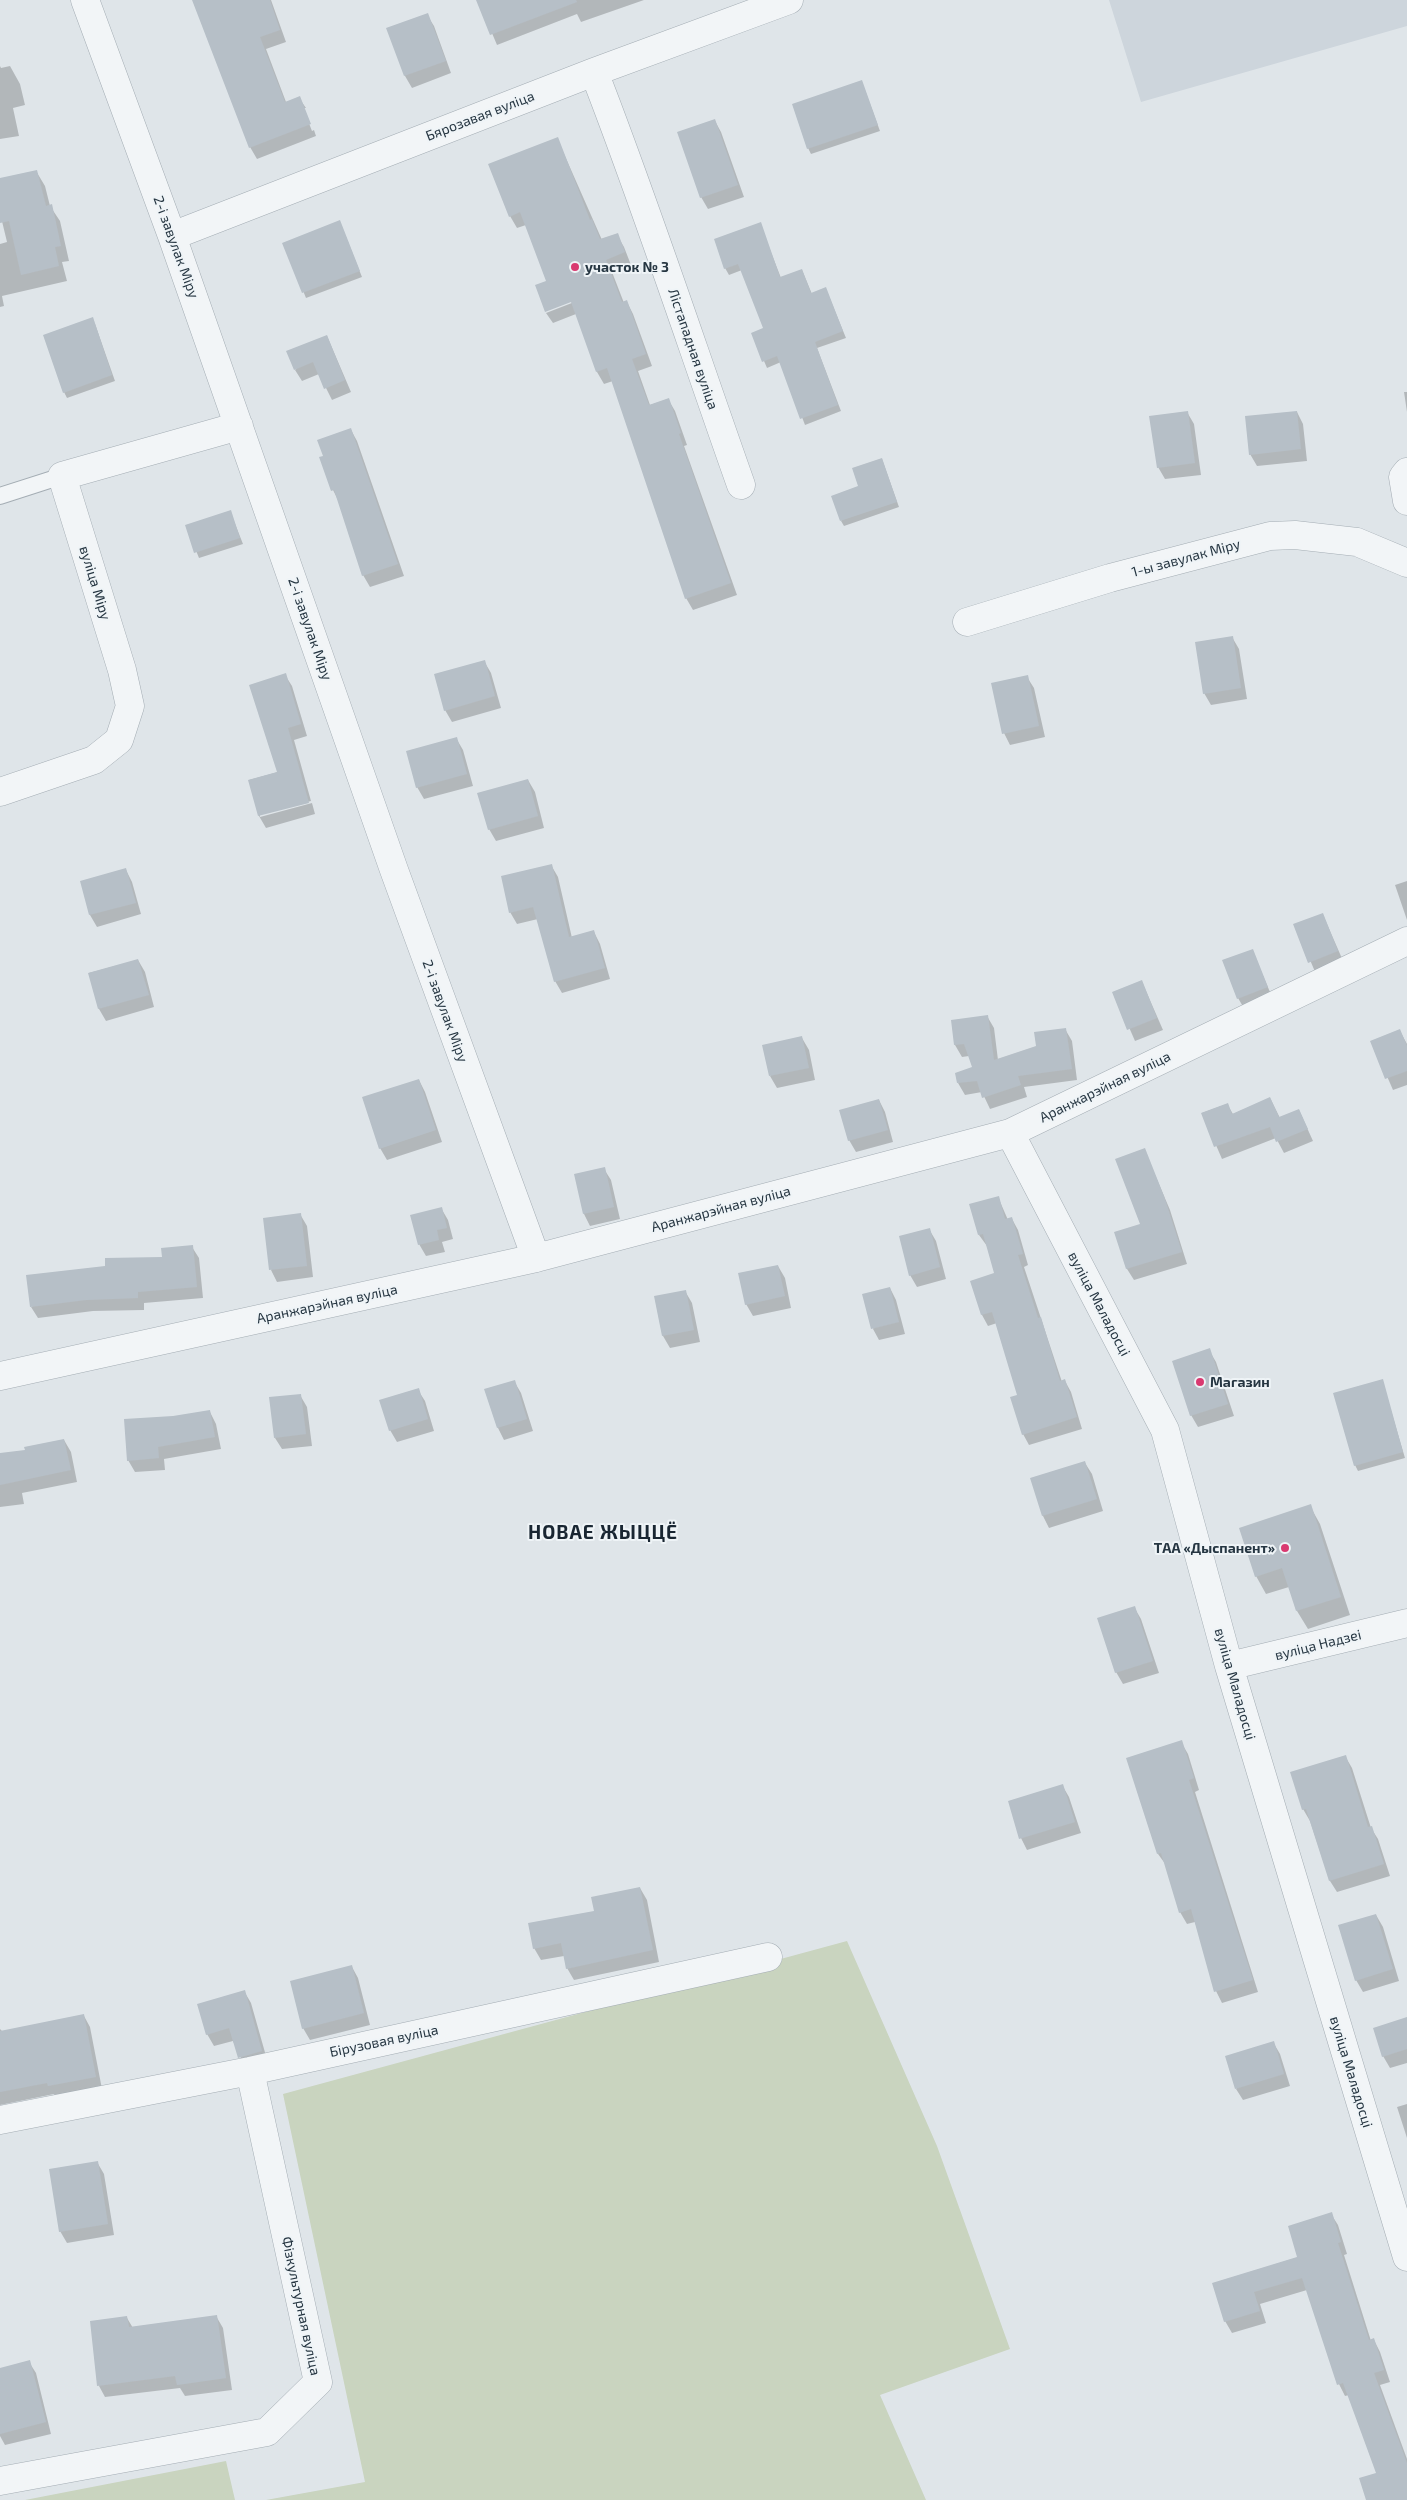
<!DOCTYPE html>
<meta charset="utf-8">
<style>
body{margin:0}
canvas{display:block;background:#dfe5e9}
</style>
<canvas width="1407" height="2500"></canvas>
<script>
const context = document.querySelector('canvas').getContext('2d');
context.lineJoin = 'round';
function paint(path, color) {
  context.fillStyle = color;
  context.fill(path, 'evenodd');
}
function stroke(path, color, width, dash) {
  context.strokeStyle = color;
  context.lineWidth = width;
  context.lineCap = dash ? 'butt' : 'round';
  context.setLineDash(dash || []);
  context.stroke(path);
}
function drawText(font, color, halo, rows, align = 'center') {
  context.font = font + ' "Exo 2",sans-serif';
  context.lineWidth = 4;
  context.setLineDash([]);
  context.textBaseline = 'middle';
  context.strokeStyle = halo;
  context.fillStyle = color;
  for (const [text, x, y, turn = 0] of rows) {
    context.save();
    context.translate(x, y);
    context.rotate((+turn || 0) * Math.PI / 180);
    context.textAlign = isNaN(turn) ? turn : align;
    if (halo) context.strokeText(text, 0, 0);
    context.fillText(text, 0, 0);
    context.restore();
  }
}
paint(new Path2D(`
 M 1109,0 L 1407,0 L 1407,26 L 1141,102 Z`), '#cdd5dc');
paint(new Path2D(`
 M 847,1941 L 937,2146 L 1010,2349 L 880,2395 L 926,2500 L 266,2500 L 365,2482 L 283,2094 Z
 M 226,2461 L 235,2500 L 25,2500 Z`), '#c9d4bf');
paint(new Path2D(`
 M 198,0 L 271,0 L 286,42 L 266,49 L 286,102 L 299,98 L 306,108 L 303,108 L 312,131 L 314,130 L 316,136 L 257,159 L 250,147 Z
 M 478,0 L 644,0 L 581,22 L 577,14 L 497,45 Z
 M 427,15 L 434,26 L 451,73 L 412,88 L 405,76 L 388,29 Z
 M 0,66 L 1,68 L 10,66 L 20,84 L 25,105 L 13,108 L 19,136 L 0,139 Z
 M 862,82 L 880,131 L 811,154 L 808,148 Z
 M 715,121 L 721,132 L 744,197 L 708,209 L 701,197 Z
 M 557,138 L 602,240 L 617,235 L 624,247 L 631,265 L 612,272 L 624,303 L 627,302 L 633,314 L 652,366 L 638,371 L 650,405 L 668,399 L 675,411 L 687,445 L 684,446 L 737,595 L 693,610 L 686,598 L 613,381 L 604,384 L 597,372 L 576,314 L 553,323 L 546,313 L 577,301 L 547,282 L 526,225 L 517,228 L 510,216 Z
 M 36,171 L 45,186 L 50,206 L 60,221 L 69,261 L 62,262 L 67,281 L 2,296 L 4,306 L 0,307 L 0,244 L 7,242 L 0,213 L 0,179 Z
 M 760,224 L 781,278 L 802,270 L 812,294 L 826,289 L 846,338 L 817,348 L 841,411 L 805,425 L 781,362 L 767,368 L 764,361 L 765,329 L 742,270 L 729,275 L 725,268 Z
 M 342,227 L 362,277 L 306,298 L 284,244 Z
 M 95,324 L 115,381 L 67,398 L 64,392 Z
 M 327,336 L 351,392 L 332,400 L 319,374 L 302,381 L 295,370 Z
 M 1404,392 L 1407,392 L 1407,412 Z
 M 1187,412 L 1194,424 L 1201,475 L 1165,479 L 1158,467 Z
 M 1297,412 L 1303,424 L 1307,461 L 1257,466 L 1250,454 Z
 M 351,430 L 357,441 L 404,576 L 370,587 L 363,575 L 339,502 L 333,490 L 324,457 Z
 M 882,459 L 899,507 L 844,526 L 841,521 L 860,487 Z
 M 230,511 L 243,544 L 199,558 L 186,526 Z
 M 1232,637 L 1239,649 L 1247,699 L 1211,705 L 1204,693 Z
 M 484,661 L 491,673 L 501,708 L 452,722 L 445,710 Z
 M 285,675 L 292,686 L 307,736 L 294,740 L 311,801 L 260,814 L 260,817 L 312,803 L 315,814 L 266,828 L 259,816 L 249,780 L 278,772 Z
 M 1027,677 L 1034,688 L 1045,737 L 1010,745 L 1004,733 Z
 M 456,738 L 463,750 L 473,786 L 424,799 L 417,787 Z
 M 528,780 L 535,792 L 544,828 L 496,841 L 489,829 Z
 M 551,865 L 558,877 L 572,938 L 594,932 L 600,944 L 610,979 L 562,993 L 555,981 L 538,919 L 517,924 L 510,912 Z
 M 126,870 L 132,882 L 141,914 L 97,927 L 90,915 L 81,882 Z
 M 1407,881 L 1407,920 L 1395,885 Z
 M 1323,915 L 1344,963 L 1316,974 L 1295,925 Z
 M 1252,950 L 1273,999 L 1245,1010 L 1238,998 Z
 M 138,960 L 145,972 L 154,1007 L 106,1021 L 99,1009 L 89,973 Z
 M 1142,982 L 1163,1030 L 1135,1041 L 1114,993 Z
 M 987,1016 L 994,1028 L 998,1060 L 1037,1047 L 1065,1029 L 1072,1041 L 1077,1080 L 1024,1087 L 1027,1097 L 990,1109 L 982,1092 L 965,1095 L 958,1083 L 974,1068 L 969,1056 L 962,1057 L 955,1045 L 952,1021 Z
 M 1400,1031 L 1407,1044 L 1407,1085 L 1393,1090 L 1372,1042 Z
 M 802,1038 L 809,1050 L 815,1080 L 777,1088 L 770,1076 Z
 M 419,1080 L 425,1092 L 442,1142 L 387,1160 L 380,1148 Z
 M 1270,1098 L 1280,1118 L 1299,1110 L 1313,1141 L 1284,1153 L 1276,1138 L 1222,1159 L 1202,1113 L 1227,1104 L 1233,1114 Z
 M 879,1100 L 885,1112 L 893,1142 L 856,1152 L 849,1140 Z
 M 1144,1149 L 1170,1210 L 1187,1264 L 1134,1280 L 1127,1269 L 1116,1232 L 1142,1225 Z
 M 604,1169 L 611,1180 L 620,1219 L 590,1226 L 584,1214 L 575,1175 Z
 M 998,1197 L 1008,1220 L 1012,1219 L 1018,1230 L 1028,1265 L 1024,1267 L 1062,1382 L 1065,1381 L 1071,1392 L 1082,1429 L 1029,1445 L 1023,1434 L 1019,1395 L 997,1323 L 988,1326 L 982,1315 L 972,1281 L 996,1274 L 987,1246 L 979,1235 Z
 M 441,1208 L 448,1220 L 453,1239 L 442,1242 L 445,1252 L 426,1256 L 419,1244 Z
 M 300,1214 L 307,1226 L 313,1277 L 277,1282 L 271,1270 Z
 M 929,1229 L 936,1241 L 946,1279 L 917,1287 L 910,1275 Z
 M 192,1247 L 199,1258 L 203,1298 L 144,1303 L 144,1310 L 93,1311 L 38,1318 L 31,1307 L 106,1267 L 163,1258 Z
 M 778,1266 L 785,1278 L 791,1308 L 753,1316 L 746,1304 Z
 M 890,1288 L 896,1300 L 905,1334 L 879,1340 L 873,1329 Z
 M 685,1291 L 692,1303 L 700,1342 L 670,1348 L 663,1336 L 656,1297 Z
 M 1209,1350 L 1216,1362 L 1234,1416 L 1198,1427 L 1191,1415 Z
 M 1382,1380 L 1405,1458 L 1358,1471 L 1355,1465 Z
 M 514,1381 L 521,1393 L 533,1431 L 504,1440 L 498,1428 L 486,1390 Z
 M 418,1390 L 425,1401 L 434,1431 L 397,1442 L 390,1430 Z
 M 300,1395 L 307,1407 L 312,1446 L 282,1449 L 275,1438 Z
 M 210,1412 L 216,1424 L 221,1449 L 164,1459 L 165,1470 L 135,1472 L 128,1460 Z
 M 64,1440 L 71,1452 L 77,1482 L 22,1493 L 24,1504 L 0,1507 L 0,1454 L 26,1451 Z
 M 1085,1463 L 1092,1474 L 1103,1511 L 1049,1528 L 1043,1516 L 1031,1479 Z
 M 1310,1506 L 1320,1524 L 1350,1615 L 1308,1629 L 1297,1611 L 1289,1587 L 1266,1594 L 1256,1576 Z
 M 1134,1607 L 1141,1619 L 1159,1673 L 1123,1684 L 1116,1672 Z
 M 1181,1742 L 1188,1754 L 1199,1790 L 1195,1792 L 1258,1992 L 1222,2003 L 1216,1991 L 1195,1922 L 1187,1924 L 1180,1912 L 1166,1865 L 1158,1854 Z
 M 1345,1756 L 1352,1768 L 1371,1828 L 1378,1839 L 1390,1876 L 1337,1892 L 1330,1881 L 1310,1821 L 1303,1809 Z
 M 1062,1785 L 1069,1797 L 1081,1833 L 1027,1850 L 1021,1838 Z
 M 640,1888 L 647,1900 L 659,1962 L 574,1980 L 567,1968 L 564,1956 L 541,1960 L 534,1948 Z
 M 1376,1915 L 1383,1927 L 1399,1981 L 1363,1992 L 1356,1980 Z
 M 352,1967 L 358,1978 L 370,2025 L 310,2040 L 303,2028 Z
 M 244,1991 L 251,2003 L 268,2063 L 246,2069 L 233,2041 L 214,2046 L 207,2034 Z
 M 84,2016 L 90,2027 L 102,2089 L 56,2097 L 54,2094 L 0,2105 L 0,2029 L 3,2032 Z
 M 1407,2019 L 1407,2063 L 1390,2068 L 1383,2056 Z
 M 1273,2042 L 1280,2054 L 1290,2086 L 1243,2100 L 1236,2089 Z
 M 1407,2104 L 1407,2138 L 1397,2107 Z
 M 97,2162 L 104,2174 L 114,2235 L 67,2243 L 60,2231 Z
 M 1331,2214 L 1338,2225 L 1347,2254 L 1344,2255 L 1371,2341 L 1374,2340 L 1380,2352 L 1390,2382 L 1380,2385 L 1407,2459 L 1407,2500 L 1367,2500 L 1378,2474 L 1349,2395 L 1345,2396 L 1339,2384 L 1307,2290 L 1260,2304 L 1266,2323 L 1232,2333 L 1225,2321 L 1214,2283 L 1299,2257 Z
 M 216,2316 L 223,2328 L 232,2390 L 185,2396 L 180,2388 L 105,2397 L 99,2386 L 127,2318 L 133,2328 Z
 M 29,2362 L 36,2373 L 51,2434 L 5,2445 L 0,2436 L 0,2369 Z`), '#0003');
paint(new Path2D(`
 M 192,0 L 270,0 L 280,30 L 260,37 L 285,102 L 300,96 L 311,124 L 249,148 Z
 M 476,0 L 576,0 L 577,2 L 490,35 Z
 M 428,13 L 446,61 L 404,76 L 386,28 Z
 M 862,80 L 878,125 L 807,149 L 792,104 Z
 M 715,119 L 738,185 L 700,198 L 677,132 Z
 M 558,137 L 590,220 L 592,219 L 600,239 L 618,233 L 625,252 L 606,260 L 622,302 L 627,300 L 646,354 L 632,359 L 649,405 L 669,398 L 681,433 L 679,434 L 731,583 L 685,599 L 607,368 L 596,372 L 571,302 L 545,312 L 535,285 L 546,281 L 520,212 L 509,217 L 488,164 Z
 M 37,170 L 46,206 L 52,204 L 61,246 L 55,247 L 59,266 L 21,275 L 9,221 L 0,223 L 0,178 Z
 M 340,220 L 360,271 L 302,293 L 282,243 Z
 M 761,222 L 780,277 L 802,269 L 811,293 L 826,287 L 843,331 L 815,342 L 838,405 L 800,419 L 777,356 L 762,362 L 751,333 L 763,328 L 738,264 L 724,269 L 714,239 Z
 M 93,317 L 112,375 L 63,393 L 43,335 Z
 M 327,335 L 345,380 L 324,389 L 313,362 L 294,370 L 286,351 Z
 M 1188,411 L 1195,463 L 1157,468 L 1149,416 Z
 M 1297,411 L 1301,449 L 1249,455 L 1245,416 Z
 M 351,428 L 398,564 L 362,576 L 334,490 L 331,491 L 319,457 L 323,456 L 317,440 Z
 M 882,458 L 897,502 L 840,521 L 831,496 L 858,486 L 852,468 Z
 M 231,510 L 240,538 L 194,553 L 185,525 Z
 M 1233,636 L 1241,688 L 1203,694 L 1195,642 Z
 M 485,660 L 495,696 L 444,711 L 434,674 Z
 M 286,673 L 301,724 L 288,728 L 309,803 L 258,816 L 248,780 L 277,772 L 249,685 Z
 M 1028,675 L 1039,726 L 1002,734 L 991,683 Z
 M 457,737 L 467,774 L 416,788 L 406,751 Z
 M 528,779 L 538,816 L 488,830 L 477,793 Z
 M 552,864 L 569,937 L 594,930 L 605,968 L 554,982 L 533,907 L 509,913 L 501,876 Z
 M 126,868 L 136,903 L 89,915 L 80,881 Z
 M 1323,913 L 1338,951 L 1308,963 L 1293,924 Z
 M 1253,949 L 1268,987 L 1237,999 L 1222,960 Z
 M 138,959 L 149,995 L 98,1009 L 88,973 Z
 M 1142,980 L 1157,1018 L 1127,1030 L 1112,992 Z
 M 988,1015 L 994,1060 L 1036,1046 L 1034,1032 L 1066,1028 L 1072,1069 L 1018,1076 L 1021,1085 L 982,1098 L 977,1081 L 957,1083 L 955,1073 L 972,1067 L 964,1044 L 954,1045 L 951,1020 Z
 M 1400,1029 L 1407,1046 L 1407,1071 L 1385,1079 L 1370,1041 Z
 M 802,1036 L 809,1068 L 769,1076 L 762,1045 Z
 M 419,1079 L 436,1130 L 379,1149 L 362,1097 Z
 M 1270,1097 L 1279,1117 L 1299,1109 L 1308,1129 L 1276,1142 L 1270,1127 L 1214,1147 L 1201,1113 L 1228,1103 L 1232,1114 Z
 M 879,1099 L 888,1130 L 848,1141 L 839,1110 Z
 M 1145,1148 L 1164,1196 L 1182,1252 L 1126,1269 L 1114,1232 L 1140,1224 L 1115,1159 Z
 M 605,1167 L 614,1207 L 583,1214 L 574,1174 Z
 M 999,1196 L 1005,1219 L 1012,1217 L 1023,1254 L 1018,1255 L 1038,1318 L 1041,1317 L 1060,1381 L 1065,1379 L 1077,1417 L 1022,1435 L 1010,1397 L 1017,1395 L 992,1312 L 981,1315 L 970,1281 L 994,1273 L 983,1234 L 978,1235 L 969,1204 Z
 M 442,1207 L 447,1228 L 437,1230 L 439,1240 L 418,1245 L 410,1215 Z
 M 301,1213 L 307,1266 L 269,1270 L 263,1218 Z
 M 930,1228 L 940,1267 L 909,1276 L 899,1236 Z
 M 193,1245 L 197,1287 L 138,1292 L 138,1298 L 86,1300 L 30,1307 L 26,1275 L 105,1266 L 105,1258 L 162,1257 L 161,1248 Z
 M 778,1265 L 785,1296 L 745,1305 L 738,1273 Z
 M 890,1287 L 899,1322 L 871,1329 L 862,1294 Z
 M 686,1290 L 694,1330 L 662,1336 L 654,1296 Z
 M 1210,1348 L 1228,1404 L 1190,1416 L 1172,1361 Z
 M 1383,1379 L 1403,1452 L 1354,1466 L 1333,1393 Z
 M 515,1380 L 527,1419 L 497,1428 L 484,1389 Z
 M 419,1388 L 428,1419 L 389,1431 L 379,1400 Z
 M 301,1394 L 306,1434 L 274,1438 L 269,1397 Z
 M 210,1410 L 215,1437 L 158,1447 L 159,1458 L 127,1461 L 124,1419 L 173,1416 Z
 M 64,1439 L 71,1470 L 0,1485 L 0,1453 L 25,1450 L 24,1447 Z
 M 1085,1461 L 1097,1499 L 1042,1516 L 1030,1478 Z
 M 1311,1504 L 1341,1597 L 1296,1611 L 1282,1568 L 1255,1577 L 1239,1528 Z
 M 1135,1606 L 1153,1661 L 1115,1673 L 1097,1618 Z
 M 1182,1740 L 1194,1778 L 1189,1780 L 1253,1980 L 1214,1992 L 1191,1909 L 1179,1913 L 1161,1853 L 1157,1854 L 1126,1758 Z
 M 1346,1755 L 1368,1827 L 1372,1826 L 1384,1864 L 1329,1881 L 1306,1809 L 1302,1810 L 1290,1772 Z
 M 1063,1784 L 1075,1822 L 1019,1839 L 1008,1801 Z
 M 640,1887 L 653,1950 L 566,1969 L 561,1943 L 533,1949 L 528,1923 L 594,1911 L 591,1897 Z
 M 1376,1914 L 1393,1969 L 1355,1981 L 1338,1925 Z
 M 352,1965 L 364,2013 L 302,2029 L 290,1981 Z
 M 245,1990 L 262,2051 L 238,2058 L 229,2028 L 206,2035 L 197,2004 Z
 M 84,2014 L 96,2077 L 48,2086 L 47,2083 L 0,2092 L 0,2031 Z
 M 1407,2017 L 1407,2049 L 1382,2057 L 1373,2028 Z
 M 1274,2041 L 1284,2074 L 1235,2089 L 1225,2056 Z
 M 98,2161 L 108,2224 L 59,2232 L 49,2169 Z
 M 1332,2212 L 1341,2242 L 1338,2243 L 1369,2340 L 1374,2338 L 1384,2370 L 1374,2373 L 1407,2463 L 1407,2500 L 1366,2500 L 1359,2478 L 1376,2473 L 1343,2383 L 1337,2385 L 1302,2278 L 1254,2292 L 1260,2311 L 1224,2322 L 1212,2283 L 1297,2257 L 1288,2226 Z
 M 217,2315 L 226,2378 L 177,2385 L 175,2376 L 97,2386 L 90,2321 L 127,2316 L 129,2327 Z
 M 30,2360 L 46,2422 L 0,2434 L 0,2368 Z`), '#b6bfc7');
const service = new Path2D(`
 M 0,496 L 62,476`);
const minor = new Path2D(`
 M 85,0 L 172,236 L 394,870 L 536,1258
 M 594,72 C 647,208 692,347 741,485
 M 172,236 L 594,72 L 789,0
 M 1407,472 L 1403,477 L 1407,501
 M 967,622 L 1110,578 L 1270,536 L 1295,535 L 1357,542 L 1407,563
 M 0,792 L 94,760 L 119,740 L 130,706 L 122,670 L 62,476 L 239,426
 M 1010,1133 L 1165,1430 L 1229,1666 L 1407,2257
 M 0,1376 L 536,1258 L 1010,1133 L 1407,941
 M 1229,1666 L 1407,1623
 M 0,2120 L 250,2071 L 768,1957
 M 0,2481 L 267,2432 L 318,2382 L 250,2071`);
stroke(service, '#a4adb4', 18);
stroke(minor, '#a4adb4', 29);
stroke(service, '#f2f5f7', 16);
stroke(minor, '#f2f5f7', 28);
for (const [x, y, r, color] of [
 [575,267,5,"#d93970"],
 [1200,1382,5,"#d93970"],
 [1285,1548,5,"#d93970"]
]) {
  const dot = new Path2D();
  dot.arc(x, y, r, 0, 2 * Math.PI);
  context.fillStyle = color;
  context.fill(dot);
  stroke(dot, '#eff4f7', 2);
}
drawText('14px', '#263642', '#eff4f7', [
 ["Бярозавая вуліца",480,116,-21],
 ["2-і завулак Міру",176,247,70],
 ["Лістападная вуліца",693,349,71],
 ["1-ы завулак Міру",1186,558,-15],
 ["вуліца Міру",95,583,73],
 ["2-і завулак Міру",310,629,71],
 ["2-і завулак Міру",445,1011,70],
 ["Аранжарэйная вуліца",1105,1087,-26],
 ["Аранжарэйная вуліца",721,1209,-15],
 ["Аранжарэйная вуліца",327,1304,-12],
 ["вуліца Маладосці",1099,1304,62],
 ["вуліца Надзеі",1318,1645,-14],
 ["вуліца Маладосці",1235,1684,74],
 ["Бірузовая вуліца",384,2041,-12],
 ["вуліца Маладосці",1351,2072,73],
 ["Фізкультурная вуліца",301,2306,78]
]);
drawText('bold 14px', '#263642', '#eff4f7', [
 ["участок № 3",585,267],
 ["Магазин",1210,1382],
 ["ТАА «Дыспанент»",1275,1548,"right"]
], 'left');
context.letterSpacing = '1px';
drawText('bold 19px', '#192632', '#eff4f7', [
 ["НОВАЕ ЖЫЦЦЁ",603,1533]
]);
context.letterSpacing = '0px';
</script>
